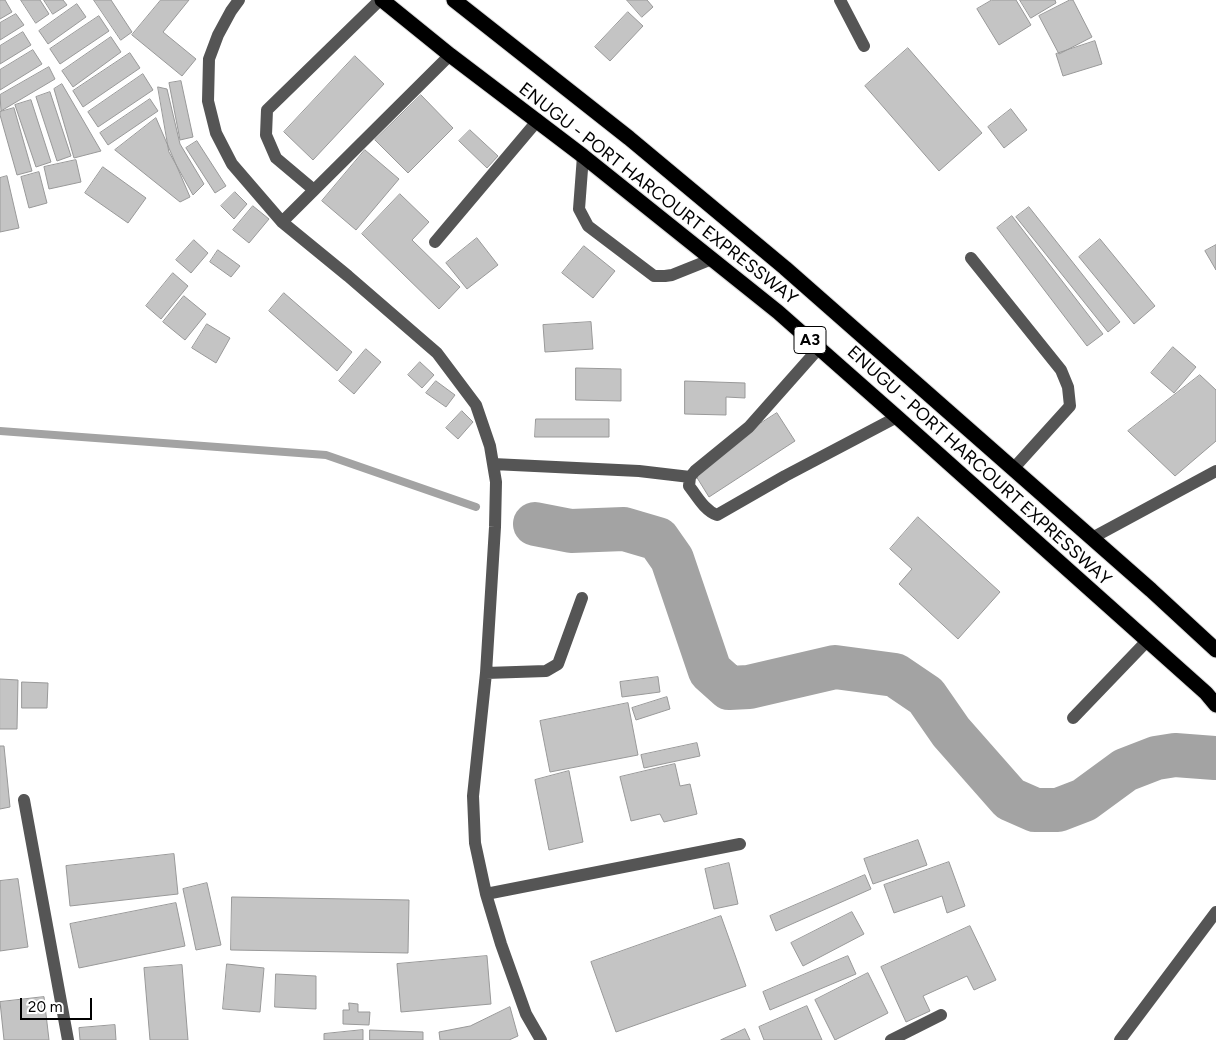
<!DOCTYPE html>
<style>
body{margin:0}
#map{position:relative;width:1216px;height:1040px;overflow:hidden;background:#fff;font-family:Figtree,sans-serif}
canvas{display:block}
.scale{position:absolute;left:20px;top:998px;width:72px;height:22px;box-sizing:border-box;border:2px solid #000;border-top:0;padding-left:6px;font-size:15px;line-height:18px;white-space:nowrap;color:#000;-webkit-text-stroke:4px #fff;paint-order:stroke}
</style>
<div id="map">
<canvas width="1216" height="1040"></canvas>
<div class="scale">20 m</div>
</div>
<script>
const context = document.querySelector('canvas').getContext('2d');
context.lineJoin = 'round';
function stroke(path, color, width, dash) {
  context.strokeStyle = color;
  context.lineWidth = width;
  context.lineCap = dash ? 'butt' : 'round';
  context.setLineDash(dash || []);
  context.stroke(path);
}
function paint(path, color) {
  context.fillStyle = color;
  context.fill(path, 'evenodd');
}
function drawText(font, color, halo, rows, align = 'center') {
  context.font = font + ' Figtree,sans-serif';
  context.lineWidth = 5;
  context.setLineDash([]);
  context.textBaseline = 'middle';
  context.strokeStyle = halo;
  context.fillStyle = color;
  for (const [text, x, y, turn = 0] of rows) {
    context.save();
    context.translate(x, y);
    context.rotate((+turn || 0) * Math.PI / 180);
    context.textAlign = isNaN(turn) ? turn : align;
    if (halo) context.strokeText(text, 0, 0);
    context.fillText(text, 0, 0);
    context.restore();
  }
}
stroke(new Path2D(`
 M 0,431 L 326,455 L 476,507`), '#a3a3a3', 8);
stroke(new Path2D(`
 M 535,524 L 571,531 L 624,529 L 658,539 L 672,559 L 710,671 L 729,688 L 749,687 L 835,667 L 895,675 L 926,696 L 951,732 L 1010,799 L 1035,810 L 1058,810 L 1084,800 L 1125,770 L 1156,758 L 1175,755 L 1215,758`), '#a3a3a3', 44);
const building = new Path2D(`
 M 0,0 L 5,0 L 12,12 L 0,19 Z
 M 21,0 L 40,0 L 49,14 L 36,23 Z
 M 44,0 L 63,0 L 67,5 L 53,14 Z
 M 94,0 L 111,0 L 132,32 L 121,40 Z
 M 161,0 L 189,0 L 163,32 L 196,59 L 182,76 L 132,35 Z
 M 627,0 L 647,0 L 653,7 L 642,17 Z
 M 992,0 L 1016,0 L 1031,25 L 999,45 L 977,9 Z
 M 1020,0 L 1055,0 L 1056,3 L 1031,18 Z
 M 1070,0 L 1073,0 L 1092,37 L 1059,54 L 1039,16 Z
 M 77,4 L 86,17 L 48,44 L 39,31 Z
 M 628,12 L 643,26 L 610,61 L 595,47 Z
 M 16,14 L 24,25 L 0,40 L 0,23 Z
 M 99,16 L 109,31 L 60,64 L 50,49 Z
 M 23,32 L 31,45 L 0,64 L 0,46 Z
 M 111,37 L 121,52 L 73,87 L 62,71 Z
 M 1095,41 L 1102,64 L 1063,76 L 1056,54 Z
 M 908,48 L 982,133 L 939,171 L 865,86 Z
 M 33,50 L 42,64 L 0,90 L 0,70 Z
 M 130,53 L 140,68 L 83,107 L 73,91 Z
 M 355,56 L 384,84 L 313,160 L 284,132 Z
 M 49,67 L 55,79 L 1,111 L 0,95 Z
 M 143,74 L 153,90 L 98,127 L 88,112 Z
 M 181,81 L 193,137 L 180,140 L 169,83 Z
 M 62,84 L 101,151 L 74,158 L 54,89 Z
 M 158,87 L 167,89 L 180,144 L 204,184 L 193,195 L 169,152 Z
 M 50,92 L 71,156 L 57,161 L 36,97 Z
 M 421,95 L 453,128 L 408,173 L 375,140 Z
 M 150,99 L 158,111 L 108,145 L 100,133 Z
 M 31,100 L 51,162 L 36,167 L 15,105 Z
 M 14,108 L 32,171 L 17,175 L 0,115 L 0,112 Z
 M 1011,109 L 1027,130 L 1004,148 L 988,127 Z
 M 156,118 L 190,197 L 180,202 L 115,150 Z
 M 470,130 L 498,156 L 487,168 L 459,141 Z
 M 197,141 L 226,186 L 215,193 L 186,148 Z
 M 365,150 L 399,179 L 356,230 L 322,201 Z
 M 76,160 L 81,182 L 49,189 L 44,167 Z
 M 103,167 L 146,198 L 128,223 L 85,193 Z
 M 39,172 L 47,203 L 29,208 L 21,177 Z
 M 7,176 L 19,228 L 0,232 L 0,178 Z
 M 235,192 L 247,204 L 234,219 L 221,206 Z
 M 400,194 L 429,222 L 412,240 L 460,287 L 439,309 L 362,234 Z
 M 253,206 L 269,219 L 249,243 L 233,230 Z
 M 1029,207 L 1120,322 L 1108,332 L 1016,217 Z
 M 1012,216 L 1103,334 L 1087,346 L 997,228 Z
 M 477,238 L 498,265 L 467,289 L 446,263 Z
 M 1100,239 L 1155,306 L 1134,324 L 1079,257 Z
 M 194,240 L 208,253 L 191,273 L 176,260 Z
 M 1216,245 L 1216,270 L 1205,251 Z
 M 584,246 L 615,271 L 593,298 L 562,273 Z
 M 218,250 L 240,266 L 231,277 L 210,262 Z
 M 173,273 L 188,286 L 161,319 L 146,306 Z
 M 284,293 L 352,352 L 337,371 L 269,311 Z
 M 184,296 L 206,314 L 185,340 L 163,322 Z
 M 591,322 L 593,349 L 545,352 L 543,325 Z
 M 207,324 L 230,338 L 216,363 L 192,348 Z
 M 1173,347 L 1196,367 L 1174,393 L 1151,373 Z
 M 366,349 L 381,362 L 354,394 L 339,381 Z
 M 420,362 L 434,375 L 422,388 L 408,375 Z
 M 576,368 L 621,369 L 621,401 L 576,400 Z
 M 1200,375 L 1216,390 L 1216,441 L 1175,476 L 1128,431 Z
 M 436,381 L 455,395 L 446,407 L 426,393 Z
 M 685,381 L 745,383 L 745,398 L 726,397 L 726,415 L 685,414 Z
 M 462,411 L 473,422 L 458,439 L 446,428 Z
 M 777,413 L 795,441 L 709,497 L 691,468 Z
 M 536,419 L 609,419 L 609,437 L 535,437 Z
 M 918,517 L 1000,592 L 958,639 L 899,584 L 912,569 L 890,549 Z
 M 658,677 L 660,692 L 622,697 L 620,682 Z
 M 0,679 L 18,680 L 17,729 L 0,729 Z
 M 22,682 L 48,683 L 47,708 L 22,708 Z
 M 667,697 L 670,709 L 636,720 L 632,708 Z
 M 628,703 L 638,755 L 550,772 L 540,721 Z
 M 697,743 L 700,756 L 644,768 L 641,755 Z
 M 0,746 L 4,746 L 10,807 L 0,809 Z
 M 675,764 L 680,786 L 690,784 L 697,814 L 664,822 L 660,814 L 631,821 L 620,777 Z
 M 569,771 L 583,842 L 549,850 L 535,780 Z
 M 918,840 L 927,865 L 873,884 L 864,859 Z
 M 174,854 L 178,894 L 70,906 L 66,866 Z
 M 949,862 L 965,906 L 947,913 L 942,896 L 894,913 L 884,885 Z
 M 729,863 L 738,904 L 714,909 L 705,869 Z
 M 865,875 L 871,889 L 776,931 L 770,916 Z
 M 18,879 L 28,947 L 0,951 L 0,881 Z
 M 207,883 L 221,945 L 196,950 L 183,889 Z
 M 232,897 L 409,900 L 408,953 L 231,950 Z
 M 176,903 L 185,946 L 79,968 L 70,924 Z
 M 852,912 L 864,934 L 803,966 L 791,943 Z
 M 721,916 L 746,986 L 616,1032 L 591,962 Z
 M 970,926 L 996,980 L 974,990 L 967,976 L 923,996 L 930,1011 L 906,1022 L 881,967 Z
 M 487,956 L 491,1004 L 401,1012 L 397,964 Z
 M 848,956 L 856,974 L 770,1010 L 763,992 Z
 M 227,964 L 264,968 L 260,1012 L 223,1009 Z
 M 182,965 L 188,1040 L 150,1040 L 144,968 Z
 M 868,973 L 888,1013 L 835,1040 L 815,1000 Z
 M 276,974 L 316,976 L 316,1009 L 275,1007 Z
 M 44,997 L 49,1040 L 4,1040 L 0,1002 Z
 M 349,1003 L 358,1004 L 358,1012 L 370,1012 L 369,1025 L 343,1024 L 343,1010 L 349,1010 Z
 M 807,1006 L 822,1040 L 764,1040 L 759,1027 Z
 M 510,1007 L 518,1036 L 509,1040 L 440,1040 L 439,1032 L 470,1026 Z
 M 115,1025 L 116,1040 L 80,1040 L 79,1028 Z
 M 745,1029 L 750,1040 L 721,1040 Z
 M 363,1030 L 363,1040 L 324,1040 L 324,1034 Z
 M 370,1030 L 423,1032 L 423,1040 L 370,1040 Z`);
paint(building, '#c4c4c4');
stroke(building, '#999', 1);
const highway = new Path2D(`
 M 382,0 L 450,55 L 583,156 L 778,312 L 897,417 L 1206,693 L 1216,705
 M 454,0 L 629,138 L 785,268 L 1151,590 L 1216,650`);
stroke(highway, '#dbdbdb', 17);
stroke(new Path2D(`
 M 239,0 L 231,11 L 218,35 L 209,59 L 208,101 L 216,133 L 232,164 L 282,222 L 348,276 L 437,353 L 476,405 L 490,446 L 496,482 L 495,527 L 486,673 L 473,796 L 475,843 L 486,894 L 501,944 L 526,1014 L 541,1040
 M 840,0 L 864,46
 M 583,156 L 579,209 L 588,226 L 654,276 L 665,276 L 672,275 L 712,259
 M 314,190 L 276,158 L 266,135 L 267,110 L 380,0
 M 282,222 L 450,55
 M 435,242 L 538,120
 M 971,258 L 1061,370 L 1068,387 L 1070,406 L 1013,469
 M 819,348 L 749,427 L 695,471 L 690,477 L 689,486 C 697,496 704,510 717,515 L 785,476 L 897,417
 M 493,464 L 639,471 L 690,477
 M 1092,538 L 1216,471
 M 486,673 L 546,671 L 558,664 L 582,598
 M 1073,718 L 1147,641
 M 24,800 L 68,1040
 M 486,894 L 740,844
 M 891,1040 L 941,1015
 M 1120,1040 L 1216,912`), '#555', 12);
stroke(highway, '#000', 15);
for (const [x, y, w] of [
 [810,340,32]
]) {
  const box = new Path2D();
  box.roundRect(x - w / 2, y - 13.5, w, 27, 4);
  context.fillStyle = '#fff';
  context.fill(box);
  stroke(box, '#000', 1);
}
drawText('bold 16px', '#000', null, [
 ["A3",810,340]
]);
drawText('18px', '#000', '#fff', [
 ["ENUGU - PORT HARCOURT EXPRESSWAY",658,194,38],
 ["ENUGU - PORT HARCOURT EXPRESSWAY",979,466,42]
]);
</script>
